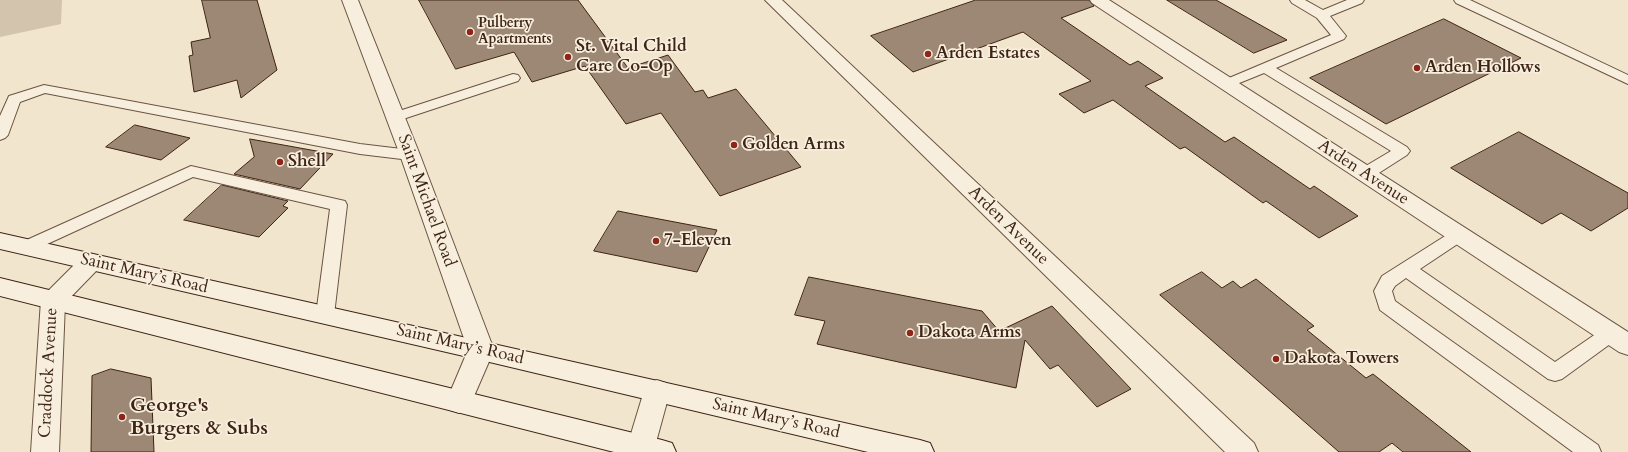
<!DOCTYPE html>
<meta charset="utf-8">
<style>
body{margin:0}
canvas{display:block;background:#f2e5cd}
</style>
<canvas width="1628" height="452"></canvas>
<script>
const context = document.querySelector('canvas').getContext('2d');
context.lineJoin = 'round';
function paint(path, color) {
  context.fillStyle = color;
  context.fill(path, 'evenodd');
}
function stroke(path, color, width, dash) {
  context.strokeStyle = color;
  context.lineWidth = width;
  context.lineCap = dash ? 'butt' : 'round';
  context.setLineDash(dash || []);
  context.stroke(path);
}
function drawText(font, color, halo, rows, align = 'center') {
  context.font = font + ' Cardo,serif';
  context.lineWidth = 3.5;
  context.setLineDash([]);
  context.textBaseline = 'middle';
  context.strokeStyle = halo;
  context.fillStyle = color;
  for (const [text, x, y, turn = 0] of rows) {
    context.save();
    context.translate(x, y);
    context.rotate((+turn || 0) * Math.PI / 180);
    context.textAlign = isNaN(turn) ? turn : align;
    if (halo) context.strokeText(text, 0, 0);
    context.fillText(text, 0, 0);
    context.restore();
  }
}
paint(new Path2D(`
 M 0,0 L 62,0 L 61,24 L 0,37 Z`), '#d3c4ae');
const building = new Path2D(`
 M 202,0 L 257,0 L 277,70 L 241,98 L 237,80 L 194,92 L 189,56 L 193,55 L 191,42 L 210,38 Z
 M 419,0 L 578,0 L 628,68 L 668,55 L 695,92 L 703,90 L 708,98 L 736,89 L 801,167 L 720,196 L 661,113 L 626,124 L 585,66 L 532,82 L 514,52 L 456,69 Z
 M 976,0 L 1089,0 L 1094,6 L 1061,18 L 1130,65 L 1138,61 L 1163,78 L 1145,86 L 1225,142 L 1234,137 L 1310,189 L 1314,186 L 1358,216 L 1319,238 L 1266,201 L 1263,203 L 1185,147 L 1180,149 L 1113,100 L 1084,113 L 1059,94 L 1091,81 L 1023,32 L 913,72 L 871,36 Z
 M 1167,0 L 1216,0 L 1287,40 L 1254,53 Z
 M 1444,19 L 1521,58 L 1386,124 L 1310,78 Z
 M 135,125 L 190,138 L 161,160 L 106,147 Z
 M 1519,132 L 1628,193 L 1628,208 L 1591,231 L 1561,213 L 1542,224 L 1451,168 Z
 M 250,139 L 333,154 L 300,189 L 234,174 L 254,157 Z
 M 222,185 L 288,201 L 283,206 L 288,208 L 259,237 L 184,220 Z
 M 618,211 L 638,215 L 717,230 L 697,272 L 594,251 Z
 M 1202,272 L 1222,288 L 1233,281 L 1241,288 L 1256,279 L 1314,326 L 1307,330 L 1366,378 L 1373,374 L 1471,452 L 1403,452 L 1392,443 L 1379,452 L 1339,452 L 1160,295 Z
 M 809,277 L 982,311 L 999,331 L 1052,306 L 1131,389 L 1097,407 L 1058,365 L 1050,369 L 1025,340 L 1016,388 L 817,344 L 825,321 L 795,315 Z
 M 111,369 L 151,378 L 154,452 L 91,452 L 92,376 Z`);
paint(building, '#9c8874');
stroke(building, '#3e2414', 1);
const service = new Path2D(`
 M 1290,0 L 1305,0 L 1323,10 L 1347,0 L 1364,0 L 1362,3 L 1330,16 L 1346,36 L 1344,39 L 1276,68 L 1407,147 L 1410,151 L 1407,155 L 1371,178 L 1365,179 L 1359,178 L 1357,174 L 1359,170 L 1391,151 L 1264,73 L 1227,88 L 1222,87 L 1220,84 L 1222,81 L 1331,35 L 1317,18 L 1292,3 Z
 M 1454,0 L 1470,0 L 1628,75 L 1628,84 L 1456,3 Z
 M 513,74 L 518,75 L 520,78 L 518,81 L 400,120 L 395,122 L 390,120 L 388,117 L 390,114 Z
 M 44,85 L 360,144 L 410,150 L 416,151 L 418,155 L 416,159 L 410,160 L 360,154 L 45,93 L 20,102 L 8,135 L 5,138 L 0,140 L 0,116 L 9,96 Z
 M 191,166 L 345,201 L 347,205 L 334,315 L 332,320 L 325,322 L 318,320 L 316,315 L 330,209 L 193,177 L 32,251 L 26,253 L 20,251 L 17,247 L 20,243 Z
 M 1459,229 L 1465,231 L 1468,235 L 1465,239 L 1420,269 L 1555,362 L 1603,329 L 1610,326 L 1617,329 L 1620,334 L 1617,339 L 1562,379 L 1555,381 L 1548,379 L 1406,278 L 1395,286 L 1392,291 L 1395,301 L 1598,445 L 1601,452 L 1573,452 L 1380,310 L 1374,291 L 1382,276 L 1453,231 Z`);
const minor = new Path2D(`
 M 342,0 L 358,0 L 420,155 L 494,350 L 468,410 L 459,413 L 450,410 L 446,402 L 468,350 L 400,155 Z
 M 765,0 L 782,0 L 1254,443 L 1258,452 L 1225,452 Z
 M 1090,0 L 1109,0 L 1628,332 L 1628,355 L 1619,352 L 1092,3 Z
 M 91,254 L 99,256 L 102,262 L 99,268 L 65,303 L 59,452 L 31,452 L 41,300 L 45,294 L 83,256 Z
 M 657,380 L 666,383 L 670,391 L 655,446 L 658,452 L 630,452 L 627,447 L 644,391 L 648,383 Z`);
const secondary = new Path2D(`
 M 0,233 L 920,440 L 930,443 L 934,452 L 868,452 L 481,360 L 0,249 Z
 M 0,278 L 662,440 L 672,443 L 676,452 L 614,452 L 0,296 Z`);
stroke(service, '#6b5442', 2);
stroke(minor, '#6b5442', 2);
stroke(secondary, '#3e2414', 2);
paint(service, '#f7eede');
paint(minor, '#f7eede');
paint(secondary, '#f7eede');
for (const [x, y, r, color] of [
 [470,32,4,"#8f2418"],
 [928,54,4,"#8f2418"],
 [568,57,4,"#8f2418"],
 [1417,68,4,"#8f2418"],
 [734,145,4,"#8f2418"],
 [280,162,4,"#8f2418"],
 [656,241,4,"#8f2418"],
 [910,333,4,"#8f2418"],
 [1276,359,4,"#8f2418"],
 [122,417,4,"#8f2418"]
]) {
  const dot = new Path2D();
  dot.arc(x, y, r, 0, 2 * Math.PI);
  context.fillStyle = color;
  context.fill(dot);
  stroke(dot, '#f7eede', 1.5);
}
drawText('bold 14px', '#3e2414', '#f7eede', [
 ["Pulberry",478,24],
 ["Apartments",478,40]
], 'left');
drawText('bold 17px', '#3e2414', '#f7eede', [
 ["St. Vital Child",576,47],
 ["Care Co-Op",576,67],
 ["Arden Estates",936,54],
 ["Arden Hollows",1425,68],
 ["Golden Arms",742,145],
 ["Shell",288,162],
 ["7-Eleven",664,241],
 ["Dakota Arms",918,333],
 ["Dakota Towers",1284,359]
], 'left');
drawText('17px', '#3e2414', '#f7eede', [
 ["Arden Avenue",1363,173,33],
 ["Saint Michael Road",426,201,70],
 ["Arden Avenue",1008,226,44],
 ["Saint Mary’s Road",144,274,13],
 ["Saint Mary’s Road",460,345,13],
 ["Craddock Avenue",49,373,-87],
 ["Saint Mary’s Road",776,419,13]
]);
drawText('bold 20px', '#3e2414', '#f7eede', [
 ["George's",130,406],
 ["Burgers & Subs",130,429]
], 'left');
</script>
